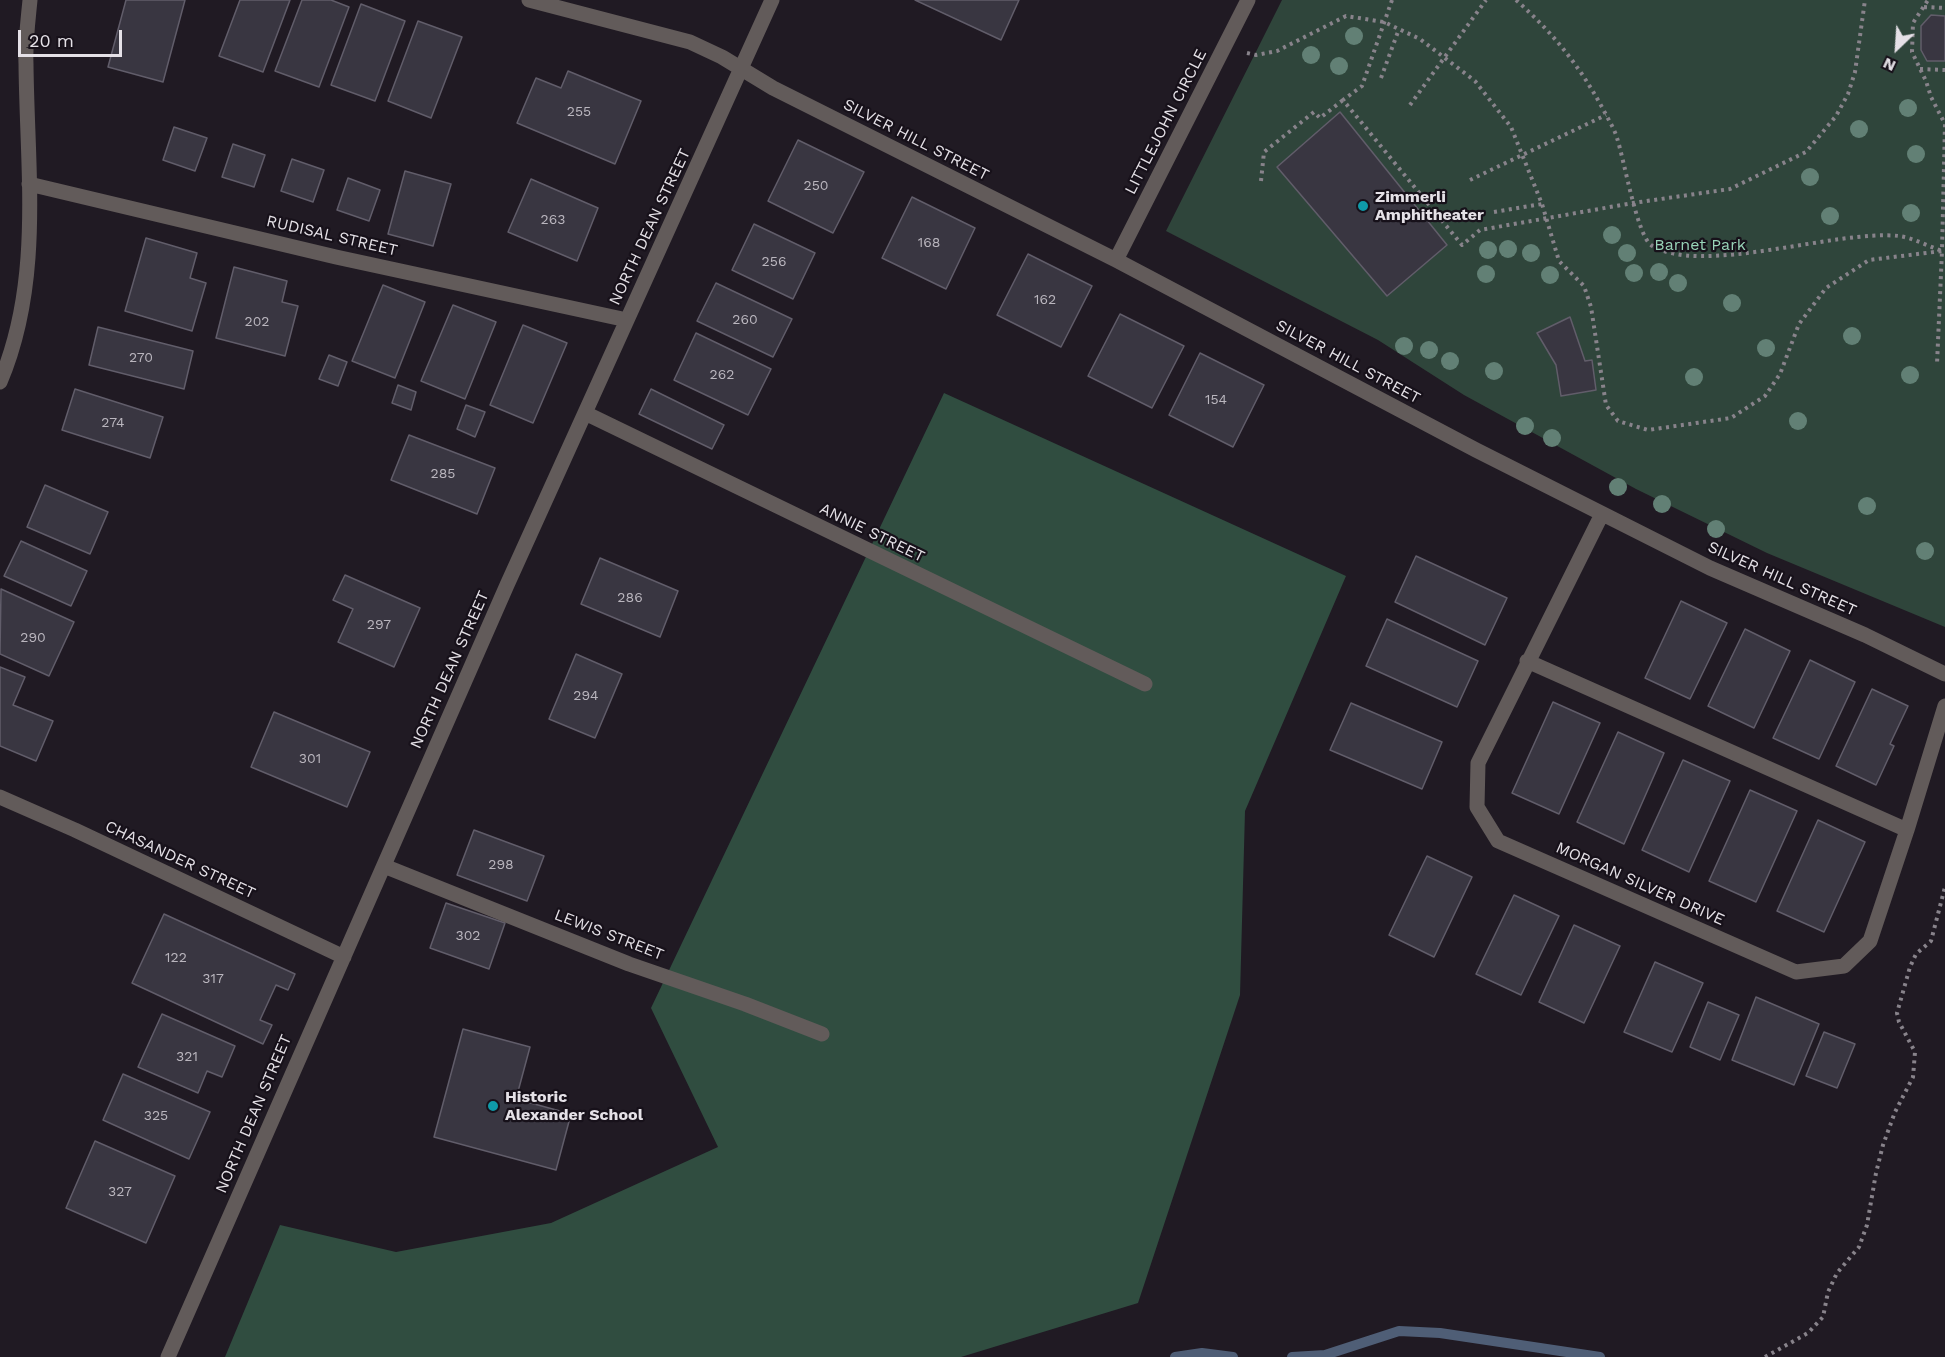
<!DOCTYPE html>
<style>
body{margin:0}
#map{position:relative;width:1945px;height:1357px;overflow:hidden;background:#201a23;font-family:"Work Sans",sans-serif}
canvas{display:block}
.north{position:absolute;left:1867px;top:18px;width:60px;height:60px;-webkit-text-stroke:4px #17111a;paint-order:stroke;rotate:205deg;font-size:16px;font-weight:700;line-height:24px;text-align:center;color:#e5e1e7}
.north::after{content:'';display:block;margin:auto;width:21px;height:27px;background:#e5e1e7;clip-path:polygon(50% 0,100% 100%,50% 72%,0 100%)}
.scale{position:absolute;left:18px;top:30px;width:104px;height:27px;box-sizing:border-box;border:3px solid #e5e1e7;border-top:0;padding-left:8px;font-size:18px;line-height:21px;white-space:nowrap;color:#e5e1e7;-webkit-text-stroke:4px #17111a;paint-order:stroke}
</style>
<div id="map">
<canvas width="1945" height="1357"></canvas>
<div class="north">N</div>
<div class="scale">20 m</div>
</div>
<script>
const context = document.querySelector('canvas').getContext('2d');
context.lineJoin = 'round';
function paint(path, color) {
  context.fillStyle = color;
  context.fill(path, 'evenodd');
}
function stroke(path, color, width, dash) {
  context.strokeStyle = color;
  context.lineWidth = width;
  context.lineCap = dash ? 'butt' : 'round';
  context.setLineDash(dash || []);
  context.stroke(path);
}
function drawText(font, color, halo, rows, align = 'center') {
  context.font = font + ' "Work Sans",sans-serif';
  context.lineWidth = 4.5;
  context.setLineDash([]);
  context.textBaseline = 'middle';
  context.strokeStyle = halo;
  context.fillStyle = color;
  for (const [text, x, y, turn = 0] of rows) {
    context.save();
    context.translate(x, y);
    context.rotate((+turn || 0) * Math.PI / 180);
    context.textAlign = isNaN(turn) ? turn : align;
    if (halo) context.strokeText(text, 0, 0);
    context.fillText(text, 0, 0);
    context.restore();
  }
}
paint(new Path2D(`
 M 1282,0 L 1945,0 L 1945,627 L 1767,553 L 1636,489 L 1464,395 L 1378,340 L 1166,231 Z`), '#2f453b');
paint(new Path2D(`
 M 944,393 L 1346,576 L 1245,811 L 1240,995 L 1138,1303 L 961,1357 L 225,1357 L 280,1225 L 396,1252 L 551,1223 L 718,1147 L 651,1008 Z`), '#304d40');
stroke(new Path2D(`
 M 1175,1357 L 1202,1353 L 1233,1357
 M 1292,1357 L 1325,1355 L 1399,1331 L 1440,1333 L 1600,1357`), '#4f5e76', 10);
const building = new Path2D(`
 M 126,0 L 185,0 L 163,82 L 108,67 Z
 M 240,0 L 290,0 L 263,72 L 219,56 Z
 M 302,0 L 331,0 L 349,7 L 319,87 L 275,71 Z
 M 915,0 L 1019,0 L 1001,40 Z
 M 361,4 L 405,21 L 375,101 L 331,85 Z
 M 1931,15 L 1945,16 L 1945,61 L 1927,61 L 1921,50 L 1921,26 Z
 M 418,21 L 462,37 L 431,118 L 388,101 Z
 M 568,71 L 641,101 L 615,164 L 517,123 L 536,78 L 561,88 Z
 M 1340,112 L 1447,245 L 1387,296 L 1277,167 Z
 M 174,127 L 207,138 L 195,171 L 163,160 Z
 M 798,140 L 864,172 L 833,233 L 768,201 Z
 M 233,144 L 265,155 L 254,187 L 222,177 Z
 M 292,159 L 324,170 L 313,202 L 281,191 Z
 M 405,171 L 451,184 L 433,246 L 388,234 Z
 M 348,178 L 380,190 L 369,221 L 337,210 Z
 M 531,179 L 598,208 L 577,261 L 508,232 Z
 M 912,197 L 975,228 L 946,289 L 882,258 Z
 M 754,224 L 815,253 L 793,299 L 732,270 Z
 M 146,238 L 197,253 L 190,278 L 206,283 L 192,331 L 125,311 Z
 M 1028,254 L 1092,286 L 1061,347 L 997,315 Z
 M 234,267 L 287,281 L 282,302 L 298,306 L 285,356 L 216,338 Z
 M 716,283 L 792,319 L 773,357 L 697,321 Z
 M 383,285 L 425,302 L 395,378 L 352,361 Z
 M 453,305 L 496,322 L 465,399 L 421,381 Z
 M 1120,314 L 1184,346 L 1152,408 L 1088,376 Z
 M 1570,317 L 1585,361 L 1592,360 L 1596,390 L 1561,396 L 1556,365 L 1537,333 Z
 M 523,325 L 567,343 L 533,423 L 490,405 Z
 M 98,327 L 193,351 L 184,389 L 89,365 Z
 M 696,333 L 771,369 L 748,415 L 674,380 Z
 M 1200,353 L 1264,385 L 1233,447 L 1169,415 Z
 M 329,355 L 347,362 L 338,386 L 319,379 Z
 M 398,385 L 416,392 L 411,410 L 392,403 Z
 M 75,389 L 163,417 L 150,458 L 62,430 Z
 M 651,389 L 724,425 L 712,449 L 639,414 Z
 M 466,405 L 485,412 L 475,437 L 457,429 Z
 M 409,435 L 495,468 L 477,514 L 391,480 Z
 M 45,485 L 108,512 L 90,554 L 27,527 Z
 M 21,541 L 87,571 L 71,606 L 4,576 Z
 M 1416,556 L 1507,598 L 1485,645 L 1395,602 Z
 M 600,558 L 678,591 L 660,637 L 581,604 Z
 M 345,575 L 420,608 L 394,667 L 338,642 L 353,609 L 333,600 Z
 M 1,589 L 74,622 L 49,676 L 0,654 Z
 M 1681,601 L 1727,623 L 1690,699 L 1645,678 Z
 M 1387,619 L 1478,661 L 1457,707 L 1366,666 Z
 M 1745,629 L 1790,651 L 1754,728 L 1708,706 Z
 M 576,654 L 622,674 L 595,738 L 549,719 Z
 M 1810,660 L 1855,682 L 1819,759 L 1773,738 Z
 M 0,667 L 25,677 L 13,705 L 53,721 L 36,761 L 0,746 Z
 M 1872,689 L 1908,706 L 1890,744 L 1894,746 L 1876,785 L 1836,766 Z
 M 1553,702 L 1600,723 L 1559,814 L 1512,793 Z
 M 1351,703 L 1442,742 L 1422,789 L 1330,750 Z
 M 274,712 L 370,752 L 347,807 L 251,767 Z
 M 1618,732 L 1664,753 L 1624,844 L 1577,822 Z
 M 1683,760 L 1730,781 L 1689,872 L 1642,850 Z
 M 1750,790 L 1797,811 L 1756,902 L 1709,881 Z
 M 1818,820 L 1865,842 L 1824,932 L 1777,911 Z
 M 474,830 L 544,856 L 527,901 L 457,875 Z
 M 1427,856 L 1472,877 L 1434,957 L 1389,935 Z
 M 1514,895 L 1559,916 L 1521,995 L 1476,974 Z
 M 446,903 L 505,923 L 489,969 L 430,948 Z
 M 164,914 L 295,974 L 288,990 L 276,985 L 260,1020 L 272,1025 L 263,1044 L 132,983 Z
 M 1574,925 L 1620,946 L 1584,1023 L 1539,1002 Z
 M 1655,962 L 1703,983 L 1672,1052 L 1624,1032 Z
 M 1756,997 L 1819,1024 L 1794,1085 L 1732,1060 Z
 M 1708,1002 L 1739,1015 L 1720,1060 L 1690,1047 Z
 M 162,1014 L 235,1046 L 222,1077 L 207,1071 L 198,1093 L 138,1067 Z
 M 463,1029 L 530,1047 L 516,1099 L 571,1114 L 556,1170 L 434,1137 Z
 M 1824,1032 L 1855,1044 L 1837,1088 L 1806,1076 Z
 M 123,1074 L 210,1112 L 189,1159 L 103,1120 Z
 M 95,1141 L 175,1176 L 146,1243 L 66,1208 Z`);
paint(building, '#393641');
stroke(building, '#615d6a', 1.5);
stroke(new Path2D(`
 M 1392,0 L 1362,86 L 1343,100 L 1462,245 L 1480,230 L 1633,203 L 1730,189 L 1806,152 L 1836,116 L 1848,94 L 1855,72 L 1865,0
 M 1516,0 C 1553,33 1579,65 1603,109 C 1608,119 1614,128 1617,138 C 1624,159 1637,235 1651,245 C 1700,277 1837,229 1899,236 C 1913,238 1928,246 1942,251 L 1937,364
 M 1924,7 L 1945,8
 M 1247,53 L 1256,55 L 1277,51 L 1346,16 L 1384,22 L 1420,39 L 1475,81 L 1511,127 L 1542,204 L 1559,261 L 1584,286 L 1591,307 L 1606,405 L 1618,421 L 1648,430 L 1731,418 L 1765,396 L 1780,374 L 1799,324 L 1826,288 L 1869,260 L 1942,251 L 1945,124 L 1931,97 L 1926,81 L 1912,52 L 1913,23 L 1928,0
 M 1920,69 L 1945,70
 M 1381,78 L 1399,29
 M 1410,105 L 1486,0
 M 1470,180 L 1606,115
 M 1261,181 L 1264,152 L 1314,112 L 1320,118 L 1343,100
 M 1494,212 L 1542,204
 M 1765,1357 L 1808,1333 L 1823,1317 L 1828,1292 L 1837,1273 L 1859,1247 L 1867,1225 L 1876,1173 L 1883,1145 L 1895,1112 L 1913,1077 L 1915,1052 L 1899,1022 L 1897,1013 L 1910,967 L 1916,954 L 1931,941 L 1945,887`), '#88838b', 4, [3, 4.5]);
stroke(new Path2D(`
 M 529,0 L 690,42 L 722,57 L 773,88 L 1116,260 L 1476,450 L 1710,568 L 1865,635 L 1945,674
 M 29,184 L 336,257 L 627,320
 M 1116,260 L 1248,0
 M 0,382 C 43,281 27,171 26,64 C 25,43 28,21 30,0
 M 585,413 L 1145,684
 M 1602,514 L 1478,763 L 1477,807 L 1498,841 L 1796,972 L 1844,966 L 1870,941 L 1907,830 L 1945,706
 M 1527,661 L 1907,830
 M 0,797 L 75,830 L 344,957
 M 384,866 L 629,964 L 745,1004 L 822,1034
 M 168,1357 L 507,585 L 772,0`), '#625b5a', 15);
context.fillStyle = '#628075';
for (const [x, y] of [
 [1354,36],
 [1311,55],
 [1339,66],
 [1908,108],
 [1859,129],
 [1916,154],
 [1810,177],
 [1911,213],
 [1830,216],
 [1612,235],
 [1508,249],
 [1488,250],
 [1531,253],
 [1627,253],
 [1659,272],
 [1634,273],
 [1486,274],
 [1550,275],
 [1678,283],
 [1732,303],
 [1852,336],
 [1404,346],
 [1766,348],
 [1429,350],
 [1450,361],
 [1494,371],
 [1910,375],
 [1694,377],
 [1798,421],
 [1525,426],
 [1552,438],
 [1618,487],
 [1662,504],
 [1867,506],
 [1716,529],
 [1925,551]
]) {
  context.beginPath();
  context.arc(x, y, 9, 0, 2 * Math.PI);
  context.fill();
}
for (const [x, y, r, color] of [
 [1363,206,6,"#0f9aa8"],
 [493,1106,6,"#0f9aa8"]
]) {
  const dot = new Path2D();
  dot.arc(x, y, r, 0, 2 * Math.PI);
  context.fillStyle = color;
  context.fill(dot);
  stroke(dot, '#17111a', 2);
}
drawText('14px', '#bab6be', null, [
 ["255",579,112],
 ["250",816,186],
 ["263",553,220],
 ["168",929,243],
 ["256",774,262],
 ["162",1045,300],
 ["260",745,320],
 ["202",257,322],
 ["270",141,358],
 ["262",722,375],
 ["154",1216,400],
 ["274",113,423],
 ["285",443,474],
 ["286",630,598],
 ["297",379,625],
 ["290",33,638],
 ["294",586,696],
 ["301",310,759],
 ["298",501,865],
 ["302",468,936],
 ["122",176,958],
 ["317",213,979],
 ["321",187,1057],
 ["325",156,1116],
 ["327",120,1192]
]);
drawText('16px', '#e5e1e7', '#17111a', [
 ["LITTLEJOHN CIRCLE",1166,122,-63],
 ["SILVER HILL STREET",916,140,27],
 ["NORTH DEAN STREET",650,227,-65],
 ["RUDISAL STREET",332,236,13],
 ["SILVER HILL STREET",1348,362,28],
 ["ANNIE STREET",872,533,26],
 ["SILVER HILL STREET",1782,579,24],
 ["NORTH DEAN STREET",450,670,-66],
 ["CHASANDER STREET",180,860,25],
 ["MORGAN SILVER DRIVE",1640,884,24],
 ["LEWIS STREET",609,935,21],
 ["NORTH DEAN STREET",254,1114,-67]
]);
drawText('bold 16px', '#e5e1e7', '#17111a', [
 ["Zimmerli",1375,197],
 ["Amphitheater",1375,215],
 ["Historic",505,1097],
 ["Alexander School",505,1115]
], 'left');
drawText('16px', '#98d4b8', '#17111a', [
 ["Barnet Park",1700,245]
]);
</script>
